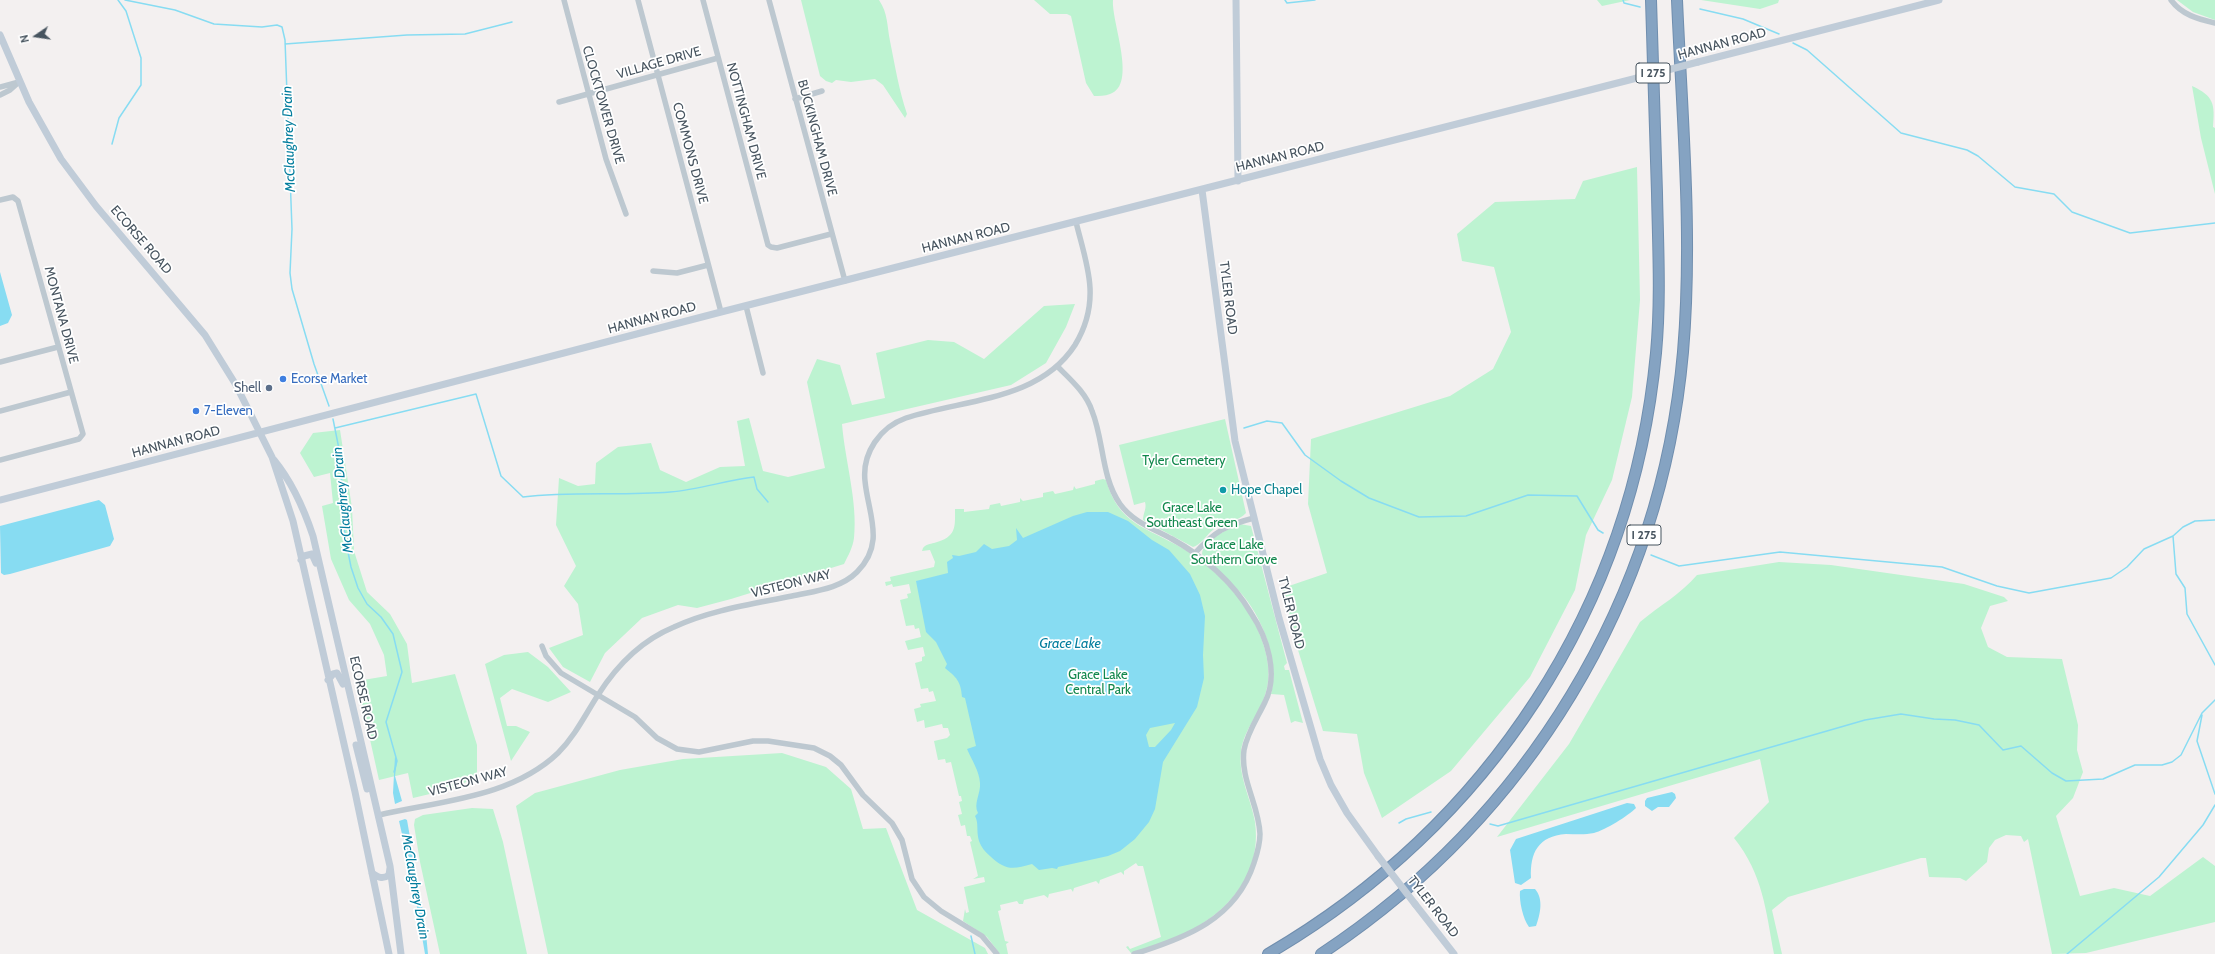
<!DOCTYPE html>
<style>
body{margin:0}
#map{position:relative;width:2215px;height:954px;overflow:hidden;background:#f3f0f0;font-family:Cabin,sans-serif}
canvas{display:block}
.north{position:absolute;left:16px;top:16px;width:40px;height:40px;-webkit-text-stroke:3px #fff;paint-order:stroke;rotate:257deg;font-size:11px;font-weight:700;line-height:16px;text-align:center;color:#47545f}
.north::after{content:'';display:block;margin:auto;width:14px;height:18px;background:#47545f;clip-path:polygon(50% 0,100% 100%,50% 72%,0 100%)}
</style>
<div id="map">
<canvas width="2215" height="954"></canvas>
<div class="north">N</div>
</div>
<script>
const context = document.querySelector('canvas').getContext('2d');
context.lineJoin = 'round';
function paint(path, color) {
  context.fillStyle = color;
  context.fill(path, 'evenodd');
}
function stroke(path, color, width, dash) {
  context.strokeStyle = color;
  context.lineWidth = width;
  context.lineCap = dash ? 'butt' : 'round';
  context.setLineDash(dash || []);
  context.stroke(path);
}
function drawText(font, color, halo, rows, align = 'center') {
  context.font = font + ' Cabin,sans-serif';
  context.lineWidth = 3.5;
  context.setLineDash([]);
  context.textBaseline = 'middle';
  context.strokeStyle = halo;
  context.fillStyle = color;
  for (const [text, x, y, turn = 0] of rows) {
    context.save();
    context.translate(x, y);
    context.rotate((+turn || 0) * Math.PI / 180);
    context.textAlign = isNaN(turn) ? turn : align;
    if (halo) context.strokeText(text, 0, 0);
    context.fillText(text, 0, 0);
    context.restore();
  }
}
paint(new Path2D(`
 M 801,0 L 879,0 C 888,13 887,26 890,41 C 895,66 899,90 907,114 L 905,118 L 883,85 L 875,79 L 851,82 L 836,80 L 832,83 L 826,81 L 820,76 Z
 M 1034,0 L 1113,0 C 1111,21 1138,85 1110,94 C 1105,96 1099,96 1094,96 L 1086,83 L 1071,16 L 1067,14 L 1050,14 Z
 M 1597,0 L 1630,0 L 1602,6 Z
 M 1701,0 L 1779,0 L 1778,3 L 1760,9 Z
 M 2177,0 L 2215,0 L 2215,20 L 2193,12 Z
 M 2192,86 C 2214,96 2215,104 2213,127 L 2215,128 L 2215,194 L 2201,138 Z
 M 1637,167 L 1640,300 L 1632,397 L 1612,480 L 1586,535 L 1575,590 L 1530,677 L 1451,771 L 1382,818 L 1364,773 L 1357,734 L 1323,731 L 1298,650 L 1283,588 L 1327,573 L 1308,504 L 1311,439 L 1450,396 L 1493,369 L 1511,332 L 1494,267 L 1462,261 L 1457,234 L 1495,202 L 1575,199 L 1583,181 Z
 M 1075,304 L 1066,327 L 1046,363 L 1011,385 L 842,424 C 845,461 858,502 854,538 C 853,547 848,556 844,564 L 731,599 L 697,608 L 678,605 L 642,618 L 605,653 L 590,682 L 563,667 L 549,648 L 583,635 L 578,604 L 564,586 L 576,566 L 556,525 L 559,478 L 578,486 L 595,484 L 596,463 L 618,447 L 651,443 L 660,470 L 686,482 L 720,467 L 745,466 L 737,421 L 749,418 L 763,471 L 788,477 L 825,468 L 807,382 L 817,359 L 840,365 L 852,405 L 885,398 L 876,353 L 928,340 L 954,342 L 984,359 L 1044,306 Z
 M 1225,419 L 1246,513 C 1239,521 1224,522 1214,529 C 1208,533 1200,546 1193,547 L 1143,520 C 1143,513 1147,509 1145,502 L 1134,505 L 1119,445 Z
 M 340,430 L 352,508 L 354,551 L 367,592 L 390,614 L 407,644 L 412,683 L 455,674 L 477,745 L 477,776 L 455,788 L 413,798 L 408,773 L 379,780 L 357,681 L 387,676 L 384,655 L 370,624 L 349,600 L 331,559 L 322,506 L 333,503 L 330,473 L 314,477 L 300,453 L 313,433 Z
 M 1103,479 L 1106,480 C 1119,525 1146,527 1182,548 C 1206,562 1232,586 1247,610 C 1262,633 1275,668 1265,695 C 1259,715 1243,731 1241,752 C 1238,777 1251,798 1255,822 C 1265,897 1194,938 1131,953 L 1126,947 L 1128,946 L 1130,949 L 1161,937 L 1143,866 L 1138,866 L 1136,863 L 1124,871 L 1124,875 L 1121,872 L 1100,880 L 1099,884 L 1096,881 L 1074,888 L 1073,892 L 1071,889 L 1049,894 L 1048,898 L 1044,895 L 1024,900 L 1023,904 L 1019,904 L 1017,901 L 1000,905 L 1001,910 L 998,911 L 1005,941 L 1009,942 L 1006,944 L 1008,954 L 1000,954 L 987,937 L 963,921 L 965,909 L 966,913 L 969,912 L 964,887 L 985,882 L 984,877 L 973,879 L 978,876 L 970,842 L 972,841 L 970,836 L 967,836 L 965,825 L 961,826 L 958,815 L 962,814 L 959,802 L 962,801 L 961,796 L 959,796 L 951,762 L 946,763 L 945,759 L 938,760 L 934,741 L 947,738 L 950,735 L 948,728 L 943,728 L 942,724 L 925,728 L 924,720 L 917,722 L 914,709 L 921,707 L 920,704 L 936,701 L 933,691 L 929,692 L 928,688 L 921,689 L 915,663 L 922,661 L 922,657 L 925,656 L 923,647 L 908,650 L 905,641 L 921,637 L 919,628 L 915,629 L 914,625 L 906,626 L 900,600 L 908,598 L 907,594 L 911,593 L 909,584 L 893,587 L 892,584 L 886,586 L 885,582 L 891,581 L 890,577 L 934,567 L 935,562 L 930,550 L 922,551 L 923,548 C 926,544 930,544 934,543 C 957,537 955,527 955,509 L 964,509 L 964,512 L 989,509 L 990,505 L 1000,503 L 1001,506 L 1020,502 L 1020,498 L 1023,501 L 1043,497 L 1043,493 L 1053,491 L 1055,494 L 1073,490 L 1074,486 L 1076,489 L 1095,484 L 1095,481 Z
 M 1240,524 L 1251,526 L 1287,663 L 1284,666 L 1285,670 L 1289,670 L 1303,723 L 1295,721 L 1291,723 L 1284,695 L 1271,694 C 1280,662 1262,615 1239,591 C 1228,580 1209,568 1202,554 C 1203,539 1229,529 1240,524 Z
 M 1779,562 L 1831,565 L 1964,584 L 2004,597 L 2008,601 L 1990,606 L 1981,628 L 1988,647 L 2007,657 L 2062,659 L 2078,725 L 2077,750 L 2083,772 L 2073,798 L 2056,816 L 2080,896 L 2114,888 L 2150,896 L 2203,857 L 2215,866 L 2215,922 L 2086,953 L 2052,954 L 2028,839 L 2024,842 L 2021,836 L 2006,835 L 1995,840 L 1989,848 L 1987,862 L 1966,881 L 1960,878 L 1929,877 L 1926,858 L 1921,858 L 1788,897 L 1772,910 L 1782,954 L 1774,954 C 1766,911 1763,874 1734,838 L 1769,802 L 1760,759 L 1497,837 L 1569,744 L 1640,622 C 1659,606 1681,594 1697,575 Z
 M 528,652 L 548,667 L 571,692 L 548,702 L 512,689 L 500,698 L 507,726 L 516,726 L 530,732 L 511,761 L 485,664 L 504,655 Z
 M 782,753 L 826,767 L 851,789 L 863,829 L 886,828 L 917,910 L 985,948 L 988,954 L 548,954 L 516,806 L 535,793 L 620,770 L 683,759 Z
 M 472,808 L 493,809 L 503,842 L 527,954 L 440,954 L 420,862 L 414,825 L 415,819 L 423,815 Z`), '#bdf3d1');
paint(new Path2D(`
 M 0,272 L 12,315 L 8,323 L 0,326 Z
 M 99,500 L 105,505 L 114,539 L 110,546 L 10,574 L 4,575 L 1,573 L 0,526 Z
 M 1087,512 L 1108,512 L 1128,521 L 1152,540 L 1169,550 L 1190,574 L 1200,595 L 1205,616 L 1203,655 L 1204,678 L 1197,707 L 1163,762 L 1155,809 L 1149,822 L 1135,839 L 1120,851 L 1108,856 L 1058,867 L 1057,869 L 1052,868 L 1039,870 L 1032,864 C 1012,870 1005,870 990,856 C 985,852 981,847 979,841 C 976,831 979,823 975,816 L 978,813 C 973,804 981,793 980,783 C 979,770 972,761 967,749 L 976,746 L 965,698 L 962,697 C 961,681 956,677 945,668 L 947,664 L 936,642 L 926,632 L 916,581 L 948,573 L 947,562 L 953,558 L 952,555 L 959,556 L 976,552 L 984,544 L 992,549 L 1009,546 L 1017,540 L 1016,528 L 1023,538 L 1073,516 ZM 1175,723 L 1171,730 L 1155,747 L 1149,747 L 1146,735 L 1150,728 Z
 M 395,756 L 397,761 L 395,776 L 402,801 L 395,804 L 393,793 Z
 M 1672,792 L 1675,794 L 1676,798 L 1669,807 L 1658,807 L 1652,811 L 1645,806 L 1645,801 L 1647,798 Z
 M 1627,803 L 1634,804 L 1636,808 C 1628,816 1605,830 1594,833 C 1585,835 1575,834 1566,834 C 1538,836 1530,853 1531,878 L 1521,885 L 1515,883 L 1510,850 L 1516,839 Z
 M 405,819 L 407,820 L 425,923 L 428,954 L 425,954 L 412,878 L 399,821 Z
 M 1524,889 L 1535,889 C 1544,899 1540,915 1536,926 L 1529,927 C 1523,919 1519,901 1520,891 Z`), '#87dcf2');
stroke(new Path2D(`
 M 125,0 L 175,10 L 214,24 L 262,27 L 277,25 L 282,27 L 285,40 L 292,229 L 290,273 L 292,289 L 314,364 L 329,406
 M 1285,0 L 1287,3 L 1315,0
 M 1623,0 L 1624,3 L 1640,7
 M 1700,9 L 1743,19 L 1779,34
 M 1793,43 L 1807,50 L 1901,133 L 1967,150 L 1978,156 L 2015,187 L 2054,194 L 2072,212 L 2130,233 L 2215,223
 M 285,44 L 407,35 L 465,34 L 512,22
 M 112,144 L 119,118 L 141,85 L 141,58 L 126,11 L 118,0
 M 333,419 L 340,454 L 345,537 L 351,567 L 358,588 L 367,604 L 381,617 L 393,634 L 402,672 L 386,722 L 397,761 L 394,772
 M 335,428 L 476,394 L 501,476 L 523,497 C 572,491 621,496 670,492 C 699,490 726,480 754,477 L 757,489 L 768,502
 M 1244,428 L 1267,421 L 1282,423 L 1305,455 L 1341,481 L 1369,498 L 1419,517 L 1466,516 L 1528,495 L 1577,496 L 1598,530 L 1603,533
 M 2173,536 L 2176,574 L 2185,588 L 2187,614 L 2215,665
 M 1651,555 L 1679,566 L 1780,552 L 1942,567 L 1997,586 L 2029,593 L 2111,578 L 2127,567 L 2144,549 L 2173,536 L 2183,527 L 2195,521 L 2215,520
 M 2202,715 L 2197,741 L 2215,794
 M 1399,823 L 1406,819 L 1431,812
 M 1490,824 L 1498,826 L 1865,720 L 1901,714 L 1934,719 L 1955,720 L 1979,725 L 2003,750 L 2021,746 L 2052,773 L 2066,781 L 2103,779 L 2135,765 L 2162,765 L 2172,762 L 2181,755 L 2202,713 L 2215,700
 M 971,936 L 975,954
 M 2067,954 L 2159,877 L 2203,825 L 2215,805`), '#87dcf2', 1.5);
const highway = new Path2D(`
 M 1268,954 C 1489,825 1632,607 1656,353 C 1661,299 1658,246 1657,193 C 1655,129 1653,64 1651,0
 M 1321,954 C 1528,817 1661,600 1683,352 C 1693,236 1682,117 1677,0`);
stroke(highway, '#708eae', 12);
stroke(new Path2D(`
 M 564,0 L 606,159 L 626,214
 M 638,0 L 721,312
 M 703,0 L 768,245 L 771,247 L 777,248 L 831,234
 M 769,0 L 845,281
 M 2171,0 C 2182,15 2198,19 2215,23
 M 0,87 L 19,82
 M 0,95 L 10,90 L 19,82
 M 795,99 L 822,91
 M 559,102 L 718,58
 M 0,200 L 13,197 L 18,201 L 83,434 L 79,439 L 0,460
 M 653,271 L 677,273 L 708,265
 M 746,306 L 763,373
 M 0,362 L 58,347
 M 1058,367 C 1071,380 1086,393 1092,411 C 1104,440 1101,477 1120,504 C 1133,522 1154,529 1172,539 C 1203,556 1233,582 1251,613 C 1267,637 1279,674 1265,702 C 1258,717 1247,733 1244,750 C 1240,779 1259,805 1260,834 C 1260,844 1257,854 1254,863 C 1236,919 1186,938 1134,954
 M 0,411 L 71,392
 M 1195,553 C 1214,532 1226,525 1254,518
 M 542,646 L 546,656 L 561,673 L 635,717 L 657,738 L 677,749 L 699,752 L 753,741 L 768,741 L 814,748 L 830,756 L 841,765 L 863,795 L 892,823 L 902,840 L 912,879 L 924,897 L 941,911 L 982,936 L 997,954
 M 379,815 C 439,801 511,798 558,753 C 575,736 585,715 598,695 C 617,665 640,641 674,627 C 710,610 753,604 792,596 C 814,591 840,589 857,572 C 886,543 868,514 865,481 C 862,453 880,427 906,418 C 964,399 1039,401 1075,345 C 1086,327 1091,309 1090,288 C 1089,266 1081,243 1076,222`), '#bdc8d0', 5.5);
stroke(new Path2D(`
 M 1236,0 L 1238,181
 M 0,35 L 29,102 L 61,159 L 96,206 L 205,335 L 236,385 L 272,457 L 293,521 L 355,792 L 389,954
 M 1698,62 L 1939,0
 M 1202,190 L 1235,441 L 1279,618 L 1320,759 L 1331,785 L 1347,813 L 1378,856
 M 274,460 C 292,482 304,509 313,536 L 390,866 L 401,954
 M 0,500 L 721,312 L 1637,78
 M 301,560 L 304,556 L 312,554 L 316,563
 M 328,680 L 333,674 L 337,673 L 343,684
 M 356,745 L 367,789
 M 372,873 C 378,877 382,880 389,875 L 390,868
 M 1415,904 L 1454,954`), '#c0ccd8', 7);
stroke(highway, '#85a3c2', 10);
stroke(new Path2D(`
 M 1637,78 L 1698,62
 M 1378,856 L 1415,904`), '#c0ccd8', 7);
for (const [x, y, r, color] of [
 [283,379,4,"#3f7fe0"],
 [269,388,4,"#5c6f8a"],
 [196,411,4,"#3f7fe0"],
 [1223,490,4,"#0f9aa8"]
]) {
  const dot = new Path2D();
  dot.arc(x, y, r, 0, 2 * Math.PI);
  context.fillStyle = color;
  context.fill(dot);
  stroke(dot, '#fff', 1.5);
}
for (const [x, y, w] of [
 [1653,73,34],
 [1644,535,34]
]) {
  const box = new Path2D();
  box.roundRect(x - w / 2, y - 10, w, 20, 3);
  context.fillStyle = '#fff';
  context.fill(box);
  stroke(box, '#47545f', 1);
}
drawText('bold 12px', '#47545f', null, [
 ["I 275",1653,73],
 ["I 275",1644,535]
]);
drawText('13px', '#47545f', '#fff', [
 ["HANNAN ROAD",1722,44,-15],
 ["VILLAGE DRIVE",659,63,-16],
 ["CLOCKTOWER DRIVE",603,105,74],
 ["NOTTINGHAM DRIVE",746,121,75],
 ["BUCKINGHAM DRIVE",817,138,75],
 ["COMMONS DRIVE",690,153,75],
 ["HANNAN ROAD",1280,157,-14],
 ["HANNAN ROAD",966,238,-14],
 ["ECORSE ROAD",141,240,49],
 ["TYLER ROAD",1228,298,83],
 ["MONTANA DRIVE",61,315,75],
 ["HANNAN ROAD",652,318,-15],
 ["HANNAN ROAD",176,442,-15],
 ["VISTEON WAY",791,584,-14],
 ["TYLER ROAD",1291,613,76],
 ["ECORSE ROAD",363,698,77],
 ["VISTEON WAY",468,782,-15],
 ["TYLER ROAD",1433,907,52]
]);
drawText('13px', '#366cbe', '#fff', [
 ["Ecorse Market",291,379],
 ["7-Eleven",204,411]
], 'left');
drawText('13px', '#4e5e75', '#fff', [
 ["Shell",261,388]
], 'right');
drawText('13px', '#11874c', '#fff', [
 ["Tyler Cemetery",1184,461],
 ["Grace Lake",1192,508],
 ["Southeast Green",1192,523],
 ["Grace Lake",1234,545],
 ["Southern Grove",1234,560],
 ["Grace Lake",1098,675],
 ["Central Park",1098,690]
]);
drawText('13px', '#0d838f', '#fff', [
 ["Hope Chapel",1231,490]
], 'left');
drawText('italic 14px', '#047e9e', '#fff', [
 ["McClaughrey Drain",289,139,-92],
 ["McClaughrey Drain",343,500,-96],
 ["Grace Lake",1070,644],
 ["McClaughrey Drain",415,887,80]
]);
</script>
